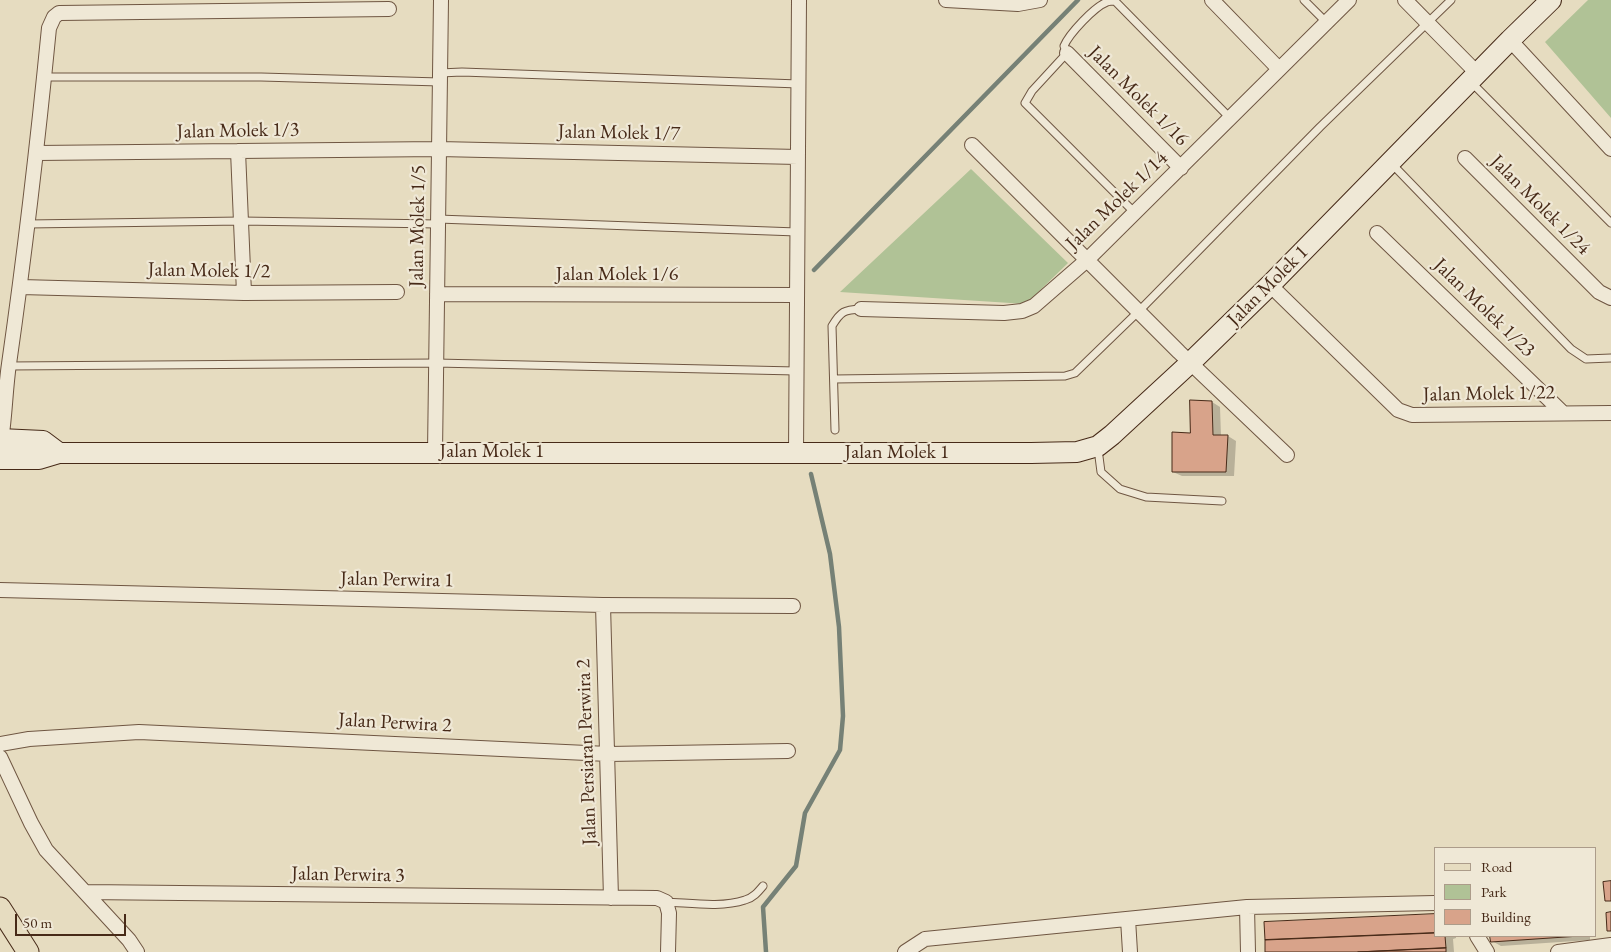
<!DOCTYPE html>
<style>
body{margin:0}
#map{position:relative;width:1611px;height:952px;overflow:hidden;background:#e6dcc0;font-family:"EB Garamond",serif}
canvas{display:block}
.legend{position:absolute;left:1434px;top:847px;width:162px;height:90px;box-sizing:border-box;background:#efe8d6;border:1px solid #ac9c8a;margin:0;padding:6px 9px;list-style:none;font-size:15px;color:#472a18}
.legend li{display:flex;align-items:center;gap:10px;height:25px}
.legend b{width:25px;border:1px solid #ac9c8a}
.scale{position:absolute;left:15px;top:914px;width:111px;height:22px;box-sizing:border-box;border:2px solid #472a18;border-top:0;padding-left:6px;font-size:15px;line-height:18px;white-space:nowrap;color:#472a18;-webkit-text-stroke:4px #efe8d6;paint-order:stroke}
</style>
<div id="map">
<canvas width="1611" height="952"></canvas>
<ul class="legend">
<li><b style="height:6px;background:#e6dcc0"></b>Road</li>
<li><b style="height:14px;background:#b0c296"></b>Park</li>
<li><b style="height:14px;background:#d8a38a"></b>Building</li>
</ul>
<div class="scale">50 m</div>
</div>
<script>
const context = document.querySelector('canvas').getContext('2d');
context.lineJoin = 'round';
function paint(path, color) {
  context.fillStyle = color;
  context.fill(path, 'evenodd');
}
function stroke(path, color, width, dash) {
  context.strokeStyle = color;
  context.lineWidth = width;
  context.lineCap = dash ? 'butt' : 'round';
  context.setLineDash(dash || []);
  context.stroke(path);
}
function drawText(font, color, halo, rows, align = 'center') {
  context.font = font + ' "EB Garamond",serif';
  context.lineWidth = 4.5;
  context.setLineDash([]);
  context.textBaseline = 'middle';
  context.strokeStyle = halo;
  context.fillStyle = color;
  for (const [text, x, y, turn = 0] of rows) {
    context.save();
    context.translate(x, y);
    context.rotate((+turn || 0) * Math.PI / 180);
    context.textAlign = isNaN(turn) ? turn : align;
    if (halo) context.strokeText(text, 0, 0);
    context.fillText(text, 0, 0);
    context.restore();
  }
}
paint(new Path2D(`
 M 1588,0 L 1611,0 L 1611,118 L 1545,42 Z
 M 971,169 L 1068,263 L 1026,304 L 840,292 Z`), '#b0c296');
paint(new Path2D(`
 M 1212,402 L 1220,407 L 1221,436 L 1228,436 L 1236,441 L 1234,476 L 1182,476 L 1173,472 L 1191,434 Z
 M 1435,936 L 1456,936 L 1456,938 L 1453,939 L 1454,952 L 1266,952 Z
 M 1492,936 L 1590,936 L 1590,940 L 1501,946 L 1492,941 Z`), '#0003');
stroke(new Path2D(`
 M 814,270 L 1078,0
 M 766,952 L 763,907 L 796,866 L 805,813 L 840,750 L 843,716 L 839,627 L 830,554 L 811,474`), '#768176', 4.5);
const building = new Path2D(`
 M 1190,400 L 1212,401 L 1213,435 L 1228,435 L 1226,472 L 1172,472 L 1172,432 L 1190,433 Z
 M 1611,881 L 1611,901 L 1605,901 L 1603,882 Z
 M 1611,912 L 1611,931 L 1607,931 L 1606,913 Z
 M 1435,914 L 1435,933 L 1265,940 L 1264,922 Z
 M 1435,933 L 1435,936 L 1445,936 L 1446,948 L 1358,952 L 1265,952 L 1265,940 Z
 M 1490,936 L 1580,936 L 1491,942 Z
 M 1446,948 L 1446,952 L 1358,952 Z`);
paint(building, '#d8a38a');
stroke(building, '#472a18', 1);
const lane = new Path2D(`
 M 1304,0 L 1326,22
 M 440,73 L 462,72 L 799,84
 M 44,77 L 261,77 L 440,82
 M 1470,81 L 1611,223
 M 1391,163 L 1571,349 L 1586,359 L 1611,358
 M 1135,213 L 1025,103 L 1032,91 L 1067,53 L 1064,46 C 1069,34 1094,7 1107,2 C 1109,1 1112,1 1115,1 L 1230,118
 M 438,219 L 797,232
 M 28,224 L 241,221 L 438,224
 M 8,366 L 436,363 L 796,371
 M 834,379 L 1065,376 L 1075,373 L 1139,311 L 1320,127 L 1451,0
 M 835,430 L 832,326 C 841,311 844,310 861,309
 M 1098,449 L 1101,472 L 1120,489 L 1146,497 L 1222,501
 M 666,902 C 691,903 721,908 745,900 C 753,898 758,892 763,886`);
const street = new Path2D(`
 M 946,0 L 1018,4 L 1040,0
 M 1212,0 L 1279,69
 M 1405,0 L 1477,73
 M 1510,40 L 1611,149
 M 1067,53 L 1181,168
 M 972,145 L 1179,352 L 1287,455
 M 238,151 L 244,293
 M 37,153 L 439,149 L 798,157
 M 1465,158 L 1599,292 L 1611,298
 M 1377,233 L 1563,413
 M 1270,285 L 1398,410 L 1412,415 L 1611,413
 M 21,287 L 244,293 L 397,292
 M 437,294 L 797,295
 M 861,309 L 1004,313 L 1022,311 L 1034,306 L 1087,260 L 1349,0
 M 0,447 C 5,420 5,391 9,364 C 25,252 38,140 49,28 L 54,17 L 59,13 L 389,9
 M 435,452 L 441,0
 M 796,453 L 799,0
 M 0,590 L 603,605 L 793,606
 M 603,605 L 611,898
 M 0,744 L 29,739 L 139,732 L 608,754 L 788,751
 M 0,757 L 31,823 L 46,850 L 129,940 L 137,952
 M 85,892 L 657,898 L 666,902 L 669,913 L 668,952
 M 1247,907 L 1248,952
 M 1128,919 L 1130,952
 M 1477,936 L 1487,952
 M 905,952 L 925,939 L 1247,907 L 1435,903
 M 1558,952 L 1611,945`);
const secondary = new Path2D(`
 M 0,439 L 43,441 L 59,453
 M 0,459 L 39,459 L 59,453 L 1031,453 L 1077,452 L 1098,446 L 1112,435 L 1190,363 L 1270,285 L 1510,40 L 1551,0`);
const primary = new Path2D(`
 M 0,908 L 28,952`);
stroke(lane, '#6f5642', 9);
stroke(street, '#6f5642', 16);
stroke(secondary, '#472a18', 22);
stroke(primary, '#472a18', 23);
stroke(lane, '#efe8d6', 7);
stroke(street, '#efe8d6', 14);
stroke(secondary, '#efe8d6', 20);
stroke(primary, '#e6dcc0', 21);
drawText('20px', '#472a18', '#efe8d6', [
 ["Jalan Molek 1/16",1138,96,45],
 ["Jalan Molek 1/3",238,131,-1],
 ["Jalan Molek 1/7",619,133,1],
 ["Jalan Molek 1/14",1117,201,-44],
 ["Jalan Molek 1/24",1540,205,45],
 ["Jalan Molek 1/5",418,226,-89],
 ["Jalan Molek 1/2",209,271,1],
 ["Jalan Molek 1/6",617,275],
 ["Jalan Molek 1",1268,286,-45],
 ["Jalan Molek 1/23",1484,308,44],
 ["Jalan Molek 1/22",1489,394,-1],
 ["Jalan Molek 1",492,452],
 ["Jalan Molek 1",897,453],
 ["Jalan Perwira 1",397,580,1],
 ["Jalan Perwira 2",395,723,3],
 ["Jalan Persiaran Perwira 2",587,752,-92],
 ["Jalan Perwira 3",348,875,1]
]);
</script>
